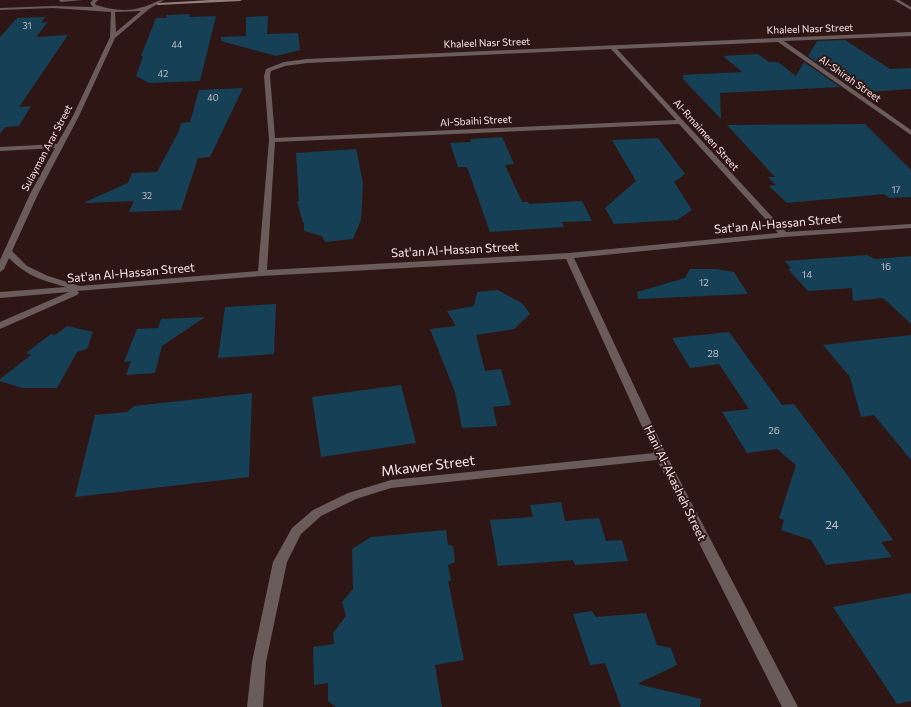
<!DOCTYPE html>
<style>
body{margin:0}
canvas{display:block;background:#2e1615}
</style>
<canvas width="911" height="707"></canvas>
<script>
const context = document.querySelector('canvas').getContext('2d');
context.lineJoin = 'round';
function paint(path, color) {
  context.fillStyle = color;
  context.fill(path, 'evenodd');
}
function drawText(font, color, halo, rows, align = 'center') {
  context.font = font + ' Commissioner,sans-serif';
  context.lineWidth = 4;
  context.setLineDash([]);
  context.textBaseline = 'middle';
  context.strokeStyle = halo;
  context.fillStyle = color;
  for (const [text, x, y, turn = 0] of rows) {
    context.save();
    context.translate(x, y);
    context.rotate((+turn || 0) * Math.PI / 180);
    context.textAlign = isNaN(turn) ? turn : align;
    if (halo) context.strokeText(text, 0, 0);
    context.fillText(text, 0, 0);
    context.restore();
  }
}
paint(new Path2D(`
 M 190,14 L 189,17 L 216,16 L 200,81 L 149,83 L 136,76 L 143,56 L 141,56 L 156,18 L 166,18 L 167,15 Z
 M 268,16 L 267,34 L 298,33 L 300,50 L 276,56 L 221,41 L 221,37 L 246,36 L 246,17 Z
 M 45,17 L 41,23 L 48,22 L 36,37 L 68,35 L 19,107 L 31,106 L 19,126 L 5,127 L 0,134 L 0,37 L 17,18 Z
 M 845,40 L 890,69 L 911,68 L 911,89 L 868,92 L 860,86 L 852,87 L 808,56 L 817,41 Z
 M 758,54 L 769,62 L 778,62 L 796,76 L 804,62 L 840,87 L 720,93 L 721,119 L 682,78 L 685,78 L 682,75 L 742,72 L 723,56 Z
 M 243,88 L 210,157 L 198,158 L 181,210 L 129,212 L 134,201 L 85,203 L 85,202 L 128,183 L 132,173 L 157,172 L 179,131 L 181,123 L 190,122 L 199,90 Z
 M 865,124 L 911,170 L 911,197 L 889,198 L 884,194 L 787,203 L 769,186 L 776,185 L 768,177 L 775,177 L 727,125 Z
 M 502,137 L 514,164 L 505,165 L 522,202 L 528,202 L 529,204 L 582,201 L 592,221 L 562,222 L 564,227 L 490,232 L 467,167 L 458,167 L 450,143 L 471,142 L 470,139 Z
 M 658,138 L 685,174 L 674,182 L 692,210 L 677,220 L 614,224 L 605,208 L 636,181 L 612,140 Z
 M 356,149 L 363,183 L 361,220 L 353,239 L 325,242 L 322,236 L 304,231 L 304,223 L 303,222 L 297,202 L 299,201 L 296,153 Z
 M 867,255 L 875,259 L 911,256 L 911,324 L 883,298 L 853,301 L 852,288 L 808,291 L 788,269 L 791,268 L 785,261 Z
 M 690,269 L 716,269 L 734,272 L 748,294 L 638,299 L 637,292 L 685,278 Z
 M 498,290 L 523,304 L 530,314 L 514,329 L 476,335 L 485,371 L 501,369 L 511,405 L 493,407 L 497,426 L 462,428 L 455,392 L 430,329 L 456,326 L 447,311 L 474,306 L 477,292 Z
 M 276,304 L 274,354 L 218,358 L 225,307 Z
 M 205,317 L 162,346 L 155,373 L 126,375 L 131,361 L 124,362 L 137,329 L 158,328 L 161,319 Z
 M 67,326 L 93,332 L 87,349 L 77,352 L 57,388 L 22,388 L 0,381 L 0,379 L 31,355 L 26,353 L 51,334 L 55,335 Z
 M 729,332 L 782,405 L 794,404 L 851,480 L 893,540 L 881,542 L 892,557 L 826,565 L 811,540 L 781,530 L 784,520 L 779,518 L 796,465 L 777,449 L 747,453 L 722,412 L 749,409 L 719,364 L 690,368 L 672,338 Z
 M 911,335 L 911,460 L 874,415 L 861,417 L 850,377 L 823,345 Z
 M 401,385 L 416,443 L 321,457 L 312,397 Z
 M 252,393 L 249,477 L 75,497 L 95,415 L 127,412 L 134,406 Z
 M 561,502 L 565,521 L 599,518 L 606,541 L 622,540 L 628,561 L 575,565 L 573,560 L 498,566 L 490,520 L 533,517 L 530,505 Z
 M 446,530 L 448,545 L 453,546 L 455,562 L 448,565 L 451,581 L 448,581 L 464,660 L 435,665 L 442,707 L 336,707 L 328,701 L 328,683 L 314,685 L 313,647 L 334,644 L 333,633 L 346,616 L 342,602 L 353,589 L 352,549 L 371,537 Z
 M 911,593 L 911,701 L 897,704 L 833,607 Z
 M 592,611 L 596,617 L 646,613 L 657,645 L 671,648 L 677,665 L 637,684 L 701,699 L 700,707 L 621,707 L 605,663 L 590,665 L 573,614 Z`), '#164055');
paint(new Path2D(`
 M 59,0 L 83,0 L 61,2 Z
 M 93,0 L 98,0 L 95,3 L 96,5 C 111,10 128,12 143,7 C 151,5 157,0 164,0 L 149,9 L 115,38 L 79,116 L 38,194 L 12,251 L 27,266 L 48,276 L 80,286 L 258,271 L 269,140 L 264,76 L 266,69 L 284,62 L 307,59 L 911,32 L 911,36 L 784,41 L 911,130 L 911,135 L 778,42 L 617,49 L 786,232 L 911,224 L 911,228 L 784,237 L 574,258 L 667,456 L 798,707 L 782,707 L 657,460 L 391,488 L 356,499 L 321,516 L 301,534 L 287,562 L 266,662 L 263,707 L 247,707 L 252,662 L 273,562 L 292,528 L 313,510 L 348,493 L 391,480 L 654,453 L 566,259 L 262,276 L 77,291 L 79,293 L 77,295 L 0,329 L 0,322 L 69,292 L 0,298 L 0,292 L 66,287 C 42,280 28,277 9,258 L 4,269 L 0,272 L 0,260 L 30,194 L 55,148 L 0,151 L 0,147 L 57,144 L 73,116 L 110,37 L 111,12 L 53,8 L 0,10 L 0,8 L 53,6 L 93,7 L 90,3 ZM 141,11 L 116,32 L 115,12 ZM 611,49 L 676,120 L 275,138 L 270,76 L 271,71 L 285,66 L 307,63 ZM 679,124 L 778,233 L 569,253 L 267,270 L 275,142 Z
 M 894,0 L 899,0 L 911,7 L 911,10 Z`), '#695c5a');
paint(new Path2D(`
 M 211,0 L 242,0 L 240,1 L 158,5 L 156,4 L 158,3 Z`), '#947f7c');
drawText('9px', '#c1bec2', null, [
 ["31",27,26],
 ["44",177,45],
 ["42",163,74],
 ["40",213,98],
 ["17",896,190],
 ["32",147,196]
]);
drawText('10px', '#fae8e6', '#2e1615', [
 ["Khaleel Nasr Street",810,29,-2],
 ["Khaleel Nasr Street",487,43,-2],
 ["Al-Shirah Street",850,79,35],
 ["Al-Sbaihi Street",476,121,-3],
 ["Al-Rmaimeen Street",706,135,48],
 ["Sulayman Arar Street",47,148,-62]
]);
drawText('10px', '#c1bec2', null, [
 ["16",886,267],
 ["14",807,275],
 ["12",704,283],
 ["28",713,354],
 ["26",774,431]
]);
drawText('12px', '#fae8e6', '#2e1615', [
 ["Sat'an Al-Hassan Street",778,224,-5],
 ["Sat'an Al-Hassan Street",455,250,-3],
 ["Sat'an Al-Hassan Street",131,273,-5],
 ["Hani Al-Akasheh Street",675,483,64]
]);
drawText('12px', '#c1bec2', null, [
 ["24",832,525]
]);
drawText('14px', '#fae8e6', '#2e1615', [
 ["Mkawer Street",428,466,-7]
]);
</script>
